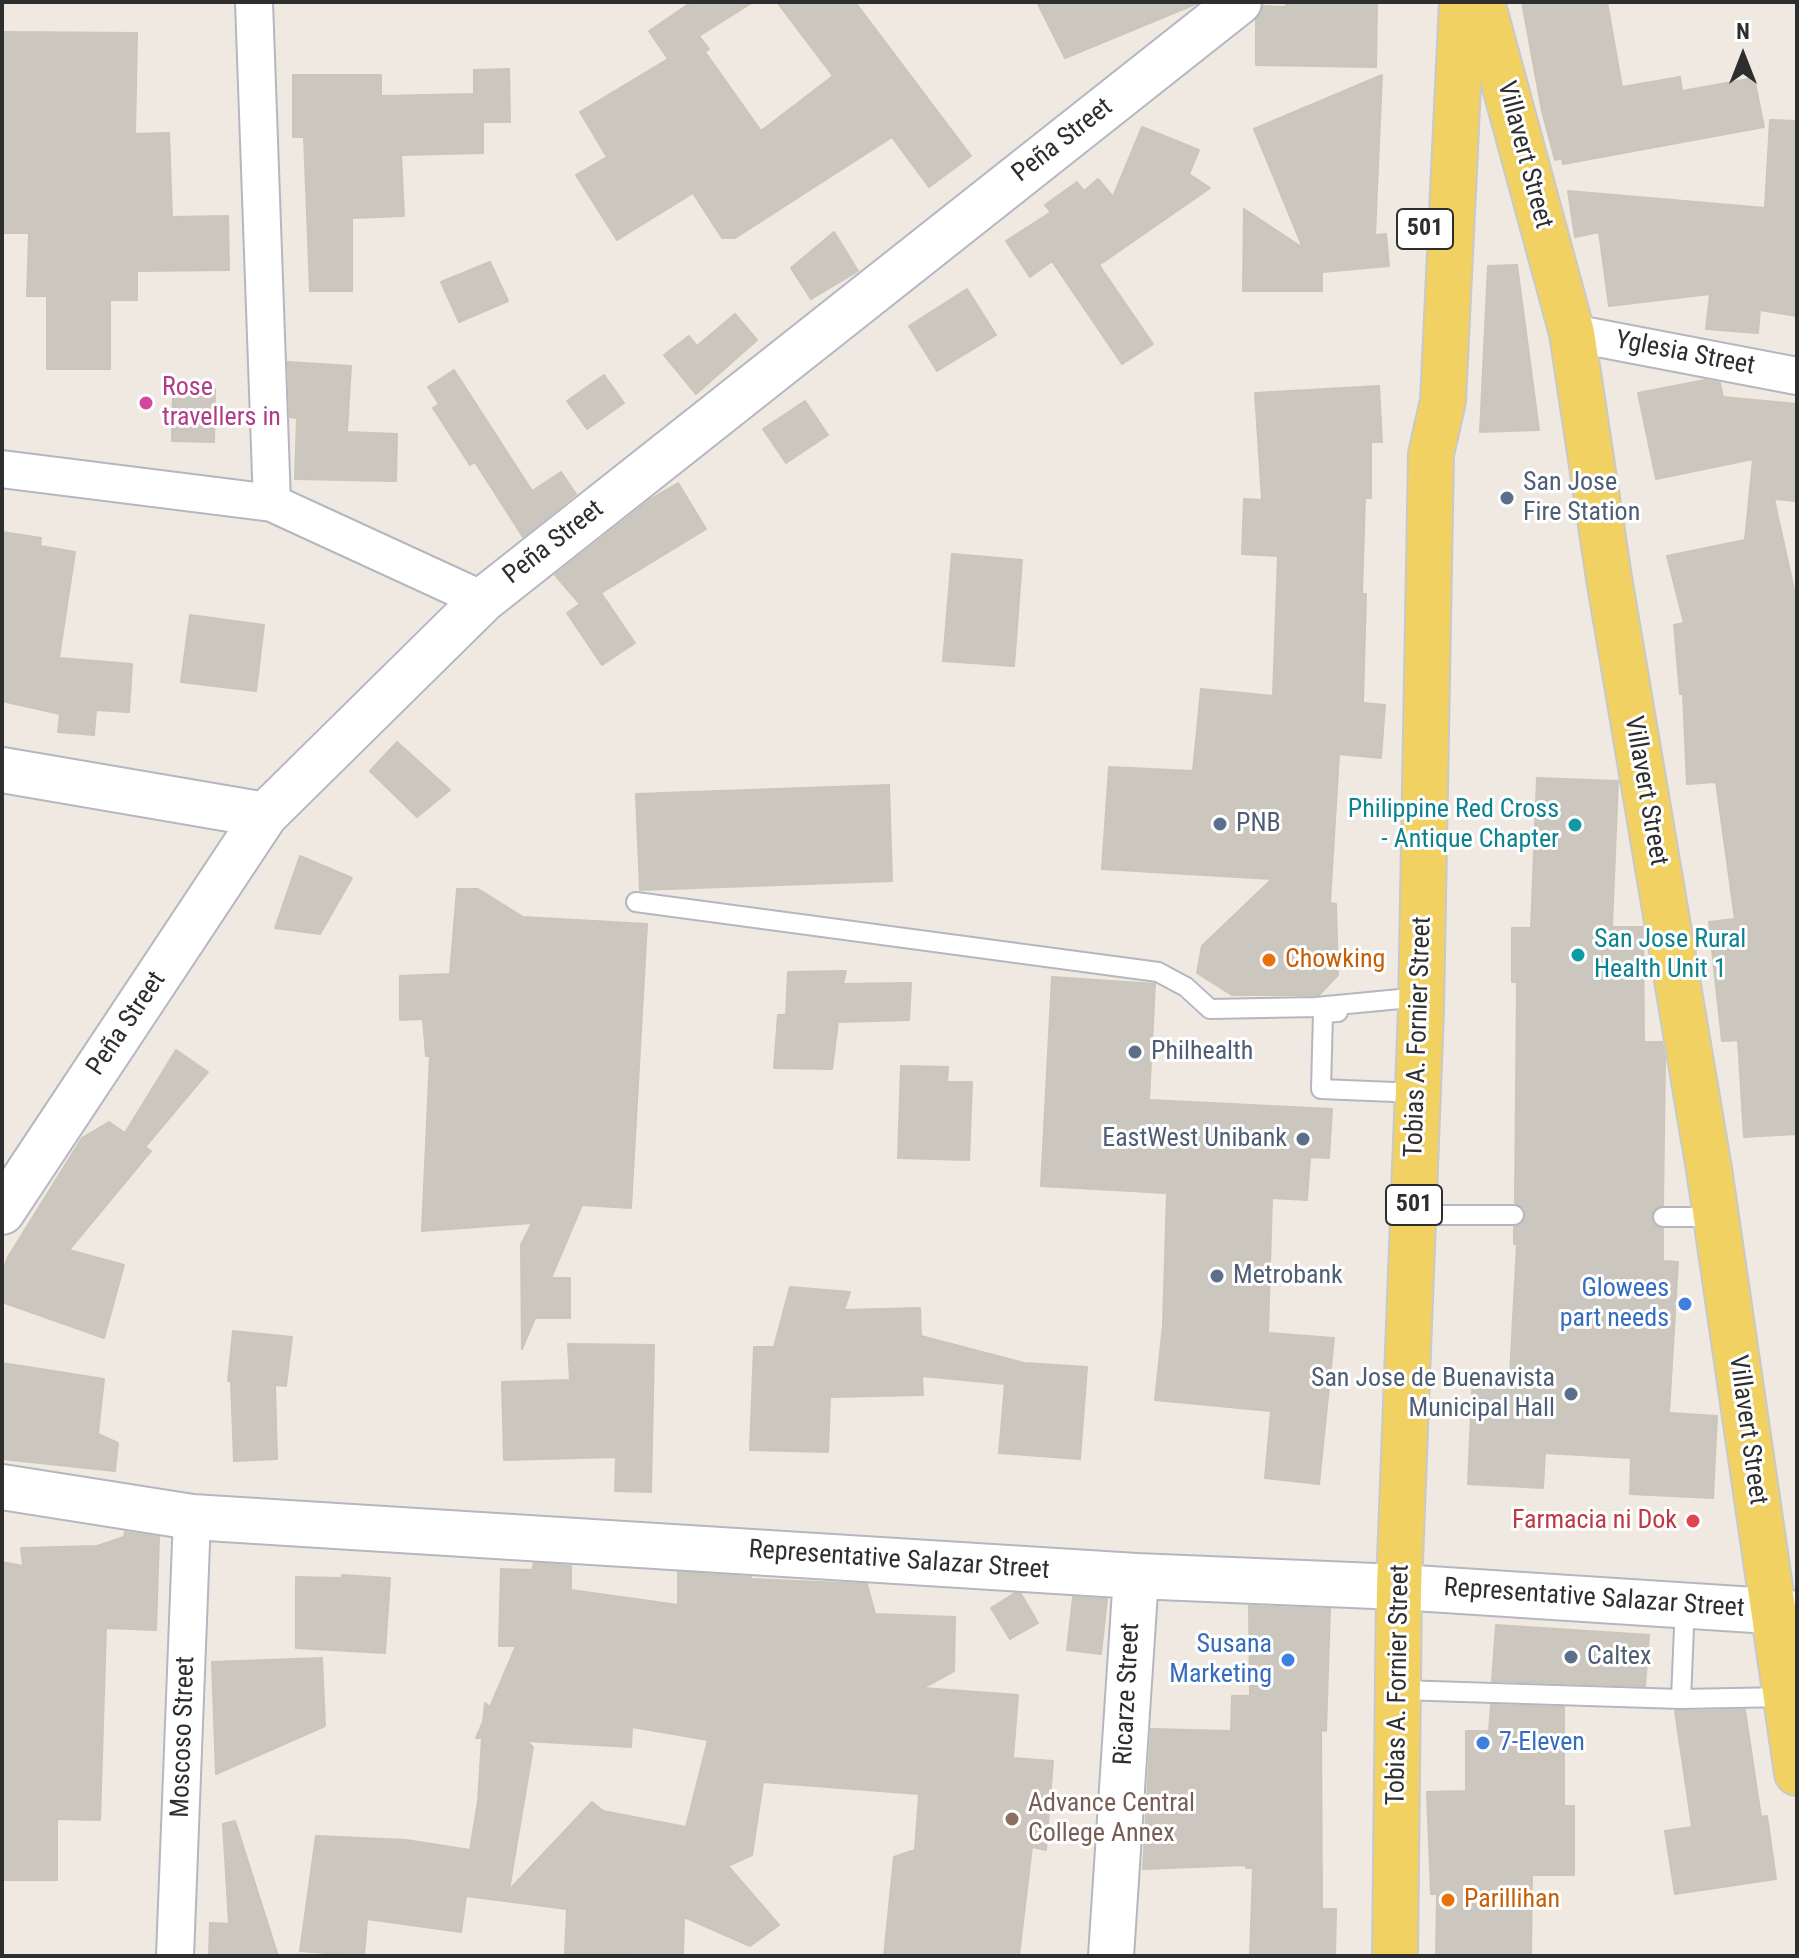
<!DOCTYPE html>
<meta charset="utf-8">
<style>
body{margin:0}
#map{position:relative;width:1799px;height:1958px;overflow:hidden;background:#efe9e1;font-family:"Roboto Condensed",sans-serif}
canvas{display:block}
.frame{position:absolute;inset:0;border:4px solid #2e2e2e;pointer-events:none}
.north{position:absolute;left:1703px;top:16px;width:80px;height:80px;-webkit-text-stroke:6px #fff;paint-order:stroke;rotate:0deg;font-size:22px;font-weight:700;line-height:32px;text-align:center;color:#2e2e2e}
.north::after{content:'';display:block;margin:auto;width:28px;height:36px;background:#2e2e2e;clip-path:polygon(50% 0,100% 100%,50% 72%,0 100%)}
</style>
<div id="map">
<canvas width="1799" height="1958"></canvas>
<div class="frame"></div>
<div class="north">N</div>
</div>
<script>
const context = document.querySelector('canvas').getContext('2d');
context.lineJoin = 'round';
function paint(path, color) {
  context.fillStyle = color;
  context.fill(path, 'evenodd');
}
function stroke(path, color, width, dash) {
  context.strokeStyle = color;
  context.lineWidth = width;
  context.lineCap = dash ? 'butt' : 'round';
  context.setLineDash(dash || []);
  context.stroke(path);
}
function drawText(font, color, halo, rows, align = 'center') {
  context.font = font + ' "Roboto Condensed",sans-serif';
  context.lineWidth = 6;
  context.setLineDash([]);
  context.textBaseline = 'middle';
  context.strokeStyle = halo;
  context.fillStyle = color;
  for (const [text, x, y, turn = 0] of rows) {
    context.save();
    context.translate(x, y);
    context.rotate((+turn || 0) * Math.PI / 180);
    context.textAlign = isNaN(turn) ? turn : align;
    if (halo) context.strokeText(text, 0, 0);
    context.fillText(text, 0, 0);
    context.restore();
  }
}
const building = new Path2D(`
 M 692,2 L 753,2 L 699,36 L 709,49 L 705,52 L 761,131 L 833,76 L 777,2 L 855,2 L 971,156 L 929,187 L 892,137 L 735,238 L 722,238 L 693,193 L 617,240 L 576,175 L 607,157 L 580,112 L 668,59 L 649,31 Z
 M 1037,2 L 1198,2 L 1198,3 L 1065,58 Z
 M 1286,2 L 1377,2 L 1376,67 L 1256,65 L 1256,19 L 1263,6 L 1286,7 Z
 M 1522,2 L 1607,2 L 1622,87 L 1680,77 L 1682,91 L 1754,78 L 1764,127 L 1563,164 L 1562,158 L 1555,160 L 1542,111 Z
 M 2,32 L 137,33 L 135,134 L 169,133 L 172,217 L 228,216 L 229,270 L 137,271 L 137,300 L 110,300 L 110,369 L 47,369 L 47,296 L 27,296 L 29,233 L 2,233 Z
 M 509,69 L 510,122 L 483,122 L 483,153 L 401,155 L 404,216 L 352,218 L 352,291 L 310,291 L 304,137 L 293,137 L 293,75 L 381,75 L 381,96 L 474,94 L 474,70 Z
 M 1382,75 L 1375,235 L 1386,234 L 1389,266 L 1322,272 L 1322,291 L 1243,291 L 1244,209 L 1303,248 L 1254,129 Z
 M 1770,120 L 1797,121 L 1797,316 L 1760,310 L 1758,333 L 1706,329 L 1710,294 L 1609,306 L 1599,232 L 1575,237 L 1568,191 L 1765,208 Z
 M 1142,127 L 1199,150 L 1189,174 L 1210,188 L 1099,265 L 1153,344 L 1122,364 L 1052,261 L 1030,277 L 1006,241 L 1051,212 L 1045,205 L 1077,182 L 1084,191 L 1098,179 L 1113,197 Z
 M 834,232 L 858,271 L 811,299 L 791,268 Z
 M 490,262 L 508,301 L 459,322 L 441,282 Z
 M 1517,265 L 1539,430 L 1480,432 L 1488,266 Z
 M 967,289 L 996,335 L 937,371 L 909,326 Z
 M 735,314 L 757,340 L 696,394 L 664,355 L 689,336 L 697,346 Z
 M 288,362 L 351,366 L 347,432 L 397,434 L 396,481 L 295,479 L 297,418 L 290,417 Z
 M 454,370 L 532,491 L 561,472 L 576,494 L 523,537 L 475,462 L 470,465 L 433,408 L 439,404 L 428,387 Z
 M 604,375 L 624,403 L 587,429 L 567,401 Z
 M 1705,380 L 1720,383 L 1723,397 L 1797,404 L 1797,501 L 1774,499 L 1797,603 L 1797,1134 L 1744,1137 L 1738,1040 L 1722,1041 L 1709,922 L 1735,919 L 1716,782 L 1687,784 L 1683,694 L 1680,694 L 1674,625 L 1684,623 L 1667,556 L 1745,540 L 1753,459 L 1656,479 L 1638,393 Z
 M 1379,386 L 1382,442 L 1371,442 L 1371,498 L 1365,498 L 1362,594 L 1366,594 L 1363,703 L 1385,705 L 1381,758 L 1339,754 L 1330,903 L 1336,904 L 1338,975 L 1319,995 L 1232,995 L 1197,973 L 1202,946 L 1272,879 L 1102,869 L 1109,767 L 1193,771 L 1201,689 L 1273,696 L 1278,556 L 1242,554 L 1244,499 L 1262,500 L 1255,393 Z
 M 173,389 L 215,389 L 214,442 L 172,441 Z
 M 805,401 L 828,435 L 786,463 L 763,429 Z
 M 678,483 L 706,529 L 601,593 L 635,643 L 602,665 L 567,613 L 580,604 L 555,575 L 651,499 Z
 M 2,532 L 41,538 L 40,546 L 75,552 L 59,658 L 132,664 L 129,712 L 96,710 L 94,735 L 58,732 L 60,714 L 2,701 Z
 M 952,554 L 1022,560 L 1014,666 L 943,661 Z
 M 190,615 L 264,625 L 256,691 L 181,682 Z
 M 397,742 L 450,790 L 417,817 L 370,771 Z
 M 1537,778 L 1618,781 L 1612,927 L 1643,927 L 1644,1042 L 1662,1042 L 1665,1058 L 1663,1205 L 1653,1210 L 1651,1218 L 1656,1227 L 1663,1229 L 1663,1261 L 1678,1262 L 1669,1413 L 1717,1416 L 1713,1498 L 1630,1494 L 1631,1458 L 1545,1453 L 1543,1488 L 1468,1484 L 1473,1373 L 1510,1375 L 1517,1244 L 1514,1244 L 1514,1227 L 1521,1225 L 1526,1216 L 1524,1208 L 1515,1203 L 1517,982 L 1512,982 L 1512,928 L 1531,928 Z
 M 889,785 L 892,881 L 640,890 L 636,794 Z
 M 300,856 L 352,878 L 320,934 L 275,928 Z
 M 457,889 L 478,889 L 523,917 L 647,924 L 631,1208 L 582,1205 L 551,1278 L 570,1278 L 570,1318 L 535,1318 L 522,1349 L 521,1245 L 532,1223 L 422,1231 L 430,1056 L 426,1056 L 423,1019 L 400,1020 L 400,976 L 450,974 Z
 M 846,971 L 843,984 L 911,983 L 909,1020 L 838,1022 L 832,1069 L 774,1068 L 778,1015 L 786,1015 L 788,972 Z
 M 1052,977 L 1155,984 L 1149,1100 L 1332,1109 L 1329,1158 L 1310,1157 L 1307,1200 L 1272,1198 L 1268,1333 L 1334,1338 L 1319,1484 L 1265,1478 L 1271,1411 L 1155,1400 L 1163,1325 L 1167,1193 L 1041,1186 Z
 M 176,1050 L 208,1072 L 145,1147 L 151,1151 L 69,1250 L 124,1265 L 104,1338 L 2,1302 L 2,1273 L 8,1257 L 82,1138 L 109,1122 L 125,1133 Z
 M 901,1066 L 948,1067 L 947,1082 L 972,1082 L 969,1160 L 898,1158 Z
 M 790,1287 L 850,1292 L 844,1310 L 920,1308 L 921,1336 L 1024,1363 L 1087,1367 L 1080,1459 L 999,1453 L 1005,1384 L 922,1376 L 923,1395 L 830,1397 L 828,1452 L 750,1450 L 754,1347 L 774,1347 Z
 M 233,1331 L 292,1337 L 286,1386 L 275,1385 L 277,1459 L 234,1461 L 231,1381 L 228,1381 Z
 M 568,1344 L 654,1345 L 651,1492 L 615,1491 L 616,1457 L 504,1460 L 502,1382 L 570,1380 Z
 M 2,1363 L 104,1379 L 98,1434 L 118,1443 L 115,1471 L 2,1459 Z
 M 125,1532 L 159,1537 L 156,1630 L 106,1628 L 100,1820 L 57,1819 L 57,1880 L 2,1880 L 2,1562 L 23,1566 L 21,1548 L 97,1546 L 124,1537 Z
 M 534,1563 L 571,1566 L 571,1590 L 678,1605 L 678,1572 L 751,1577 L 751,1579 L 867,1584 L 875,1614 L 955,1617 L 954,1671 L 923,1688 L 1018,1695 L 1013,1758 L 1053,1761 L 1046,1850 L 1032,1847 L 1019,1956 L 884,1956 L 894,1857 L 915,1850 L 919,1794 L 763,1782 L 752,1855 L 728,1866 L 779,1925 L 750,1946 L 684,1917 L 683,1956 L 565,1953 L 567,1909 L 466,1896 L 461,1932 L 367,1919 L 364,1956 L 300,1951 L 316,1836 L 406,1840 L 470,1850 L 478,1801 L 482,1738 L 476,1738 L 483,1722 L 485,1703 L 490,1707 L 516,1646 L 499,1646 L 501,1569 L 532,1570 ZM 632,1727 L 708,1740 L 686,1827 L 603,1811 L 592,1802 L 509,1890 L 533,1747 L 526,1741 L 631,1747 Z
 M 342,1575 L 390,1578 L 385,1653 L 296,1648 L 296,1577 L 342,1578 Z
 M 1015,1593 L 1021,1594 L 1038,1623 L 1010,1639 L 991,1608 Z
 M 1073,1597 L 1107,1599 L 1101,1654 L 1067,1650 Z
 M 1249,1606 L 1330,1609 L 1326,1731 L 1321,1730 L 1322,1909 L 1336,1909 L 1335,1956 L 1250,1955 L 1253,1868 L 1246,1868 L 1246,1865 L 1143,1869 L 1151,1729 L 1231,1731 L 1232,1696 L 1250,1696 Z
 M 1496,1625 L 1649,1635 L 1645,1686 L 1492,1681 Z
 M 322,1658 L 325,1726 L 216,1774 L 212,1662 Z
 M 1491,1705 L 1564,1707 L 1564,1806 L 1574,1806 L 1574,1875 L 1532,1875 L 1531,1956 L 1436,1956 L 1437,1894 L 1431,1894 L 1427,1792 L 1466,1791 L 1466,1731 L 1489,1731 Z
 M 1745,1710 L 1761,1817 L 1767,1816 L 1776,1879 L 1675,1894 L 1665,1831 L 1692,1827 L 1675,1711 Z
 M 235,1821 L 278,1956 L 209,1956 L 210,1923 L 229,1924 L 223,1824 Z`);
paint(building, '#cbc7bf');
stroke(building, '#cbc5ba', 2);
const lane = new Path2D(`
 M 636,902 L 1158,972 L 1186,987 L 1210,1009 L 1316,1007 L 1421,997
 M 1338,1012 L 1323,1013 L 1321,1089 L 1418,1093
 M 1413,1215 L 1514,1215
 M 1663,1217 L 1716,1217
 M 1400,1690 L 1681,1699 L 1685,1604
 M 1681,1699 L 1785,1697`);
const street = new Path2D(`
 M 254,2 L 272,503
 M 1572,333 L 1797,376
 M 2,469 L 272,503 L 483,600
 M 175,1956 L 192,1517`);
const secondary = new Path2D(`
 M 2,770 L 265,815
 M 2,1212 L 265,815 L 483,600 L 1239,2
 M 2,1487 L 192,1517 L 1136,1576 L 1399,1587 L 1785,1612 L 1797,1615
 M 1111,1956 L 1136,1576`);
const primary = new Path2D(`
 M 1482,2 L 1572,333 L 1609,578 L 1709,1169 L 1797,1773
 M 1395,1956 L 1399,1587 L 1421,1010 L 1431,454 L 1443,401 L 1462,2`);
stroke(lane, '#b4b7c1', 22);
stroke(street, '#b4b7c1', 40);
stroke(secondary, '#b4b7c1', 48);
stroke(primary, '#c9c9c9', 48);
stroke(lane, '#fff', 18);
stroke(street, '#fff', 36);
stroke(secondary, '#fff', 44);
stroke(primary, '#f2d163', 44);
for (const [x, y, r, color] of [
 [146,403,8,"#d1479c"],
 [1507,498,8,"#5c6f8a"],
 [1220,824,8,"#5c6f8a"],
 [1575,825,8,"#0f9aa8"],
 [1578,955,8,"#0f9aa8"],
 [1269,960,8,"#e8710a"],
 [1135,1052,8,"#5c6f8a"],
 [1303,1139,8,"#5c6f8a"],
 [1217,1276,8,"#5c6f8a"],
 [1685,1304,8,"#3f7fe0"],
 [1571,1394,8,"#5c6f8a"],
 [1693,1521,8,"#e0444e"],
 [1571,1657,8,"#5c6f8a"],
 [1288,1660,8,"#3f7fe0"],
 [1483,1743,8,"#3f7fe0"],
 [1012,1819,8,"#8d6e63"],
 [1448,1900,8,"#e8710a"]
]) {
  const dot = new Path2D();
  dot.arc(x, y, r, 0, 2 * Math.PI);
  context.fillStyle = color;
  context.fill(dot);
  stroke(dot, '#fff', 3);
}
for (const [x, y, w] of [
 [1425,229,56],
 [1414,1205,56]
]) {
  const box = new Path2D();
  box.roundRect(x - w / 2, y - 20, w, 40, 6);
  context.fillStyle = '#fff';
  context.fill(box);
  stroke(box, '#2e2e2e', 2);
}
drawText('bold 24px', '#2e2e2e', null, [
 ["501",1425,229],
 ["501",1414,1205]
]);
drawText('26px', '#2e2e2e', '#fff', [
 ["Peña Street",1063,141,-38],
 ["Villavert Street",1524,155,75],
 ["Yglesia Street",1685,354,11],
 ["Peña Street",554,543,-38],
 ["Villavert Street",1645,791,80],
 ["Peña Street",127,1024,-56],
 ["Tobias A. Fornier Street",1419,1037,-88],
 ["Villavert Street",1747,1430,82],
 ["Representative Salazar Street",899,1561,4],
 ["Representative Salazar Street",1594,1599,4],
 ["Tobias A. Fornier Street",1399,1685,-89],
 ["Ricarze Street",1128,1694,-87],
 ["Moscoso Street",184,1737,-88]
]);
drawText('26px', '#b23c85', '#fff', [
 ["Rose",162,388],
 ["travellers in",162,418]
], 'left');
drawText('26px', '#4e5e75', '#fff', [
 ["San Jose",1523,483],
 ["Fire Station",1523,513],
 ["PNB",1236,824],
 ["Philhealth",1151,1052],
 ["EastWest Unibank",1287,1139,"right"],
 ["Metrobank",1233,1276],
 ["San Jose de Buenavista",1555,1379,"right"],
 ["Municipal Hall",1555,1409,"right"],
 ["Caltex",1587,1657]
], 'left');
drawText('26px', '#0d838f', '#fff', [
 ["Philippine Red Cross",1559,810],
 ["- Antique Chapter",1559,840],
 ["San Jose Rural",1594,940,"left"],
 ["Health Unit 1",1594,970,"left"]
], 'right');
drawText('26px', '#c56008', '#fff', [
 ["Chowking",1285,960],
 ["Parillihan",1464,1900]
], 'left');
drawText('26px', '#366cbe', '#fff', [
 ["Glowees",1669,1289],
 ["part needs",1669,1319],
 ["Susana",1272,1645],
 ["Marketing",1272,1675],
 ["7-Eleven",1499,1743,"left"]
], 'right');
drawText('26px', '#be3a42', '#fff', [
 ["Farmacia ni Dok",1677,1521]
], 'right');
drawText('26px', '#785e54', '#fff', [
 ["Advance Central",1028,1804],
 ["College Annex",1028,1834]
], 'left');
</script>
